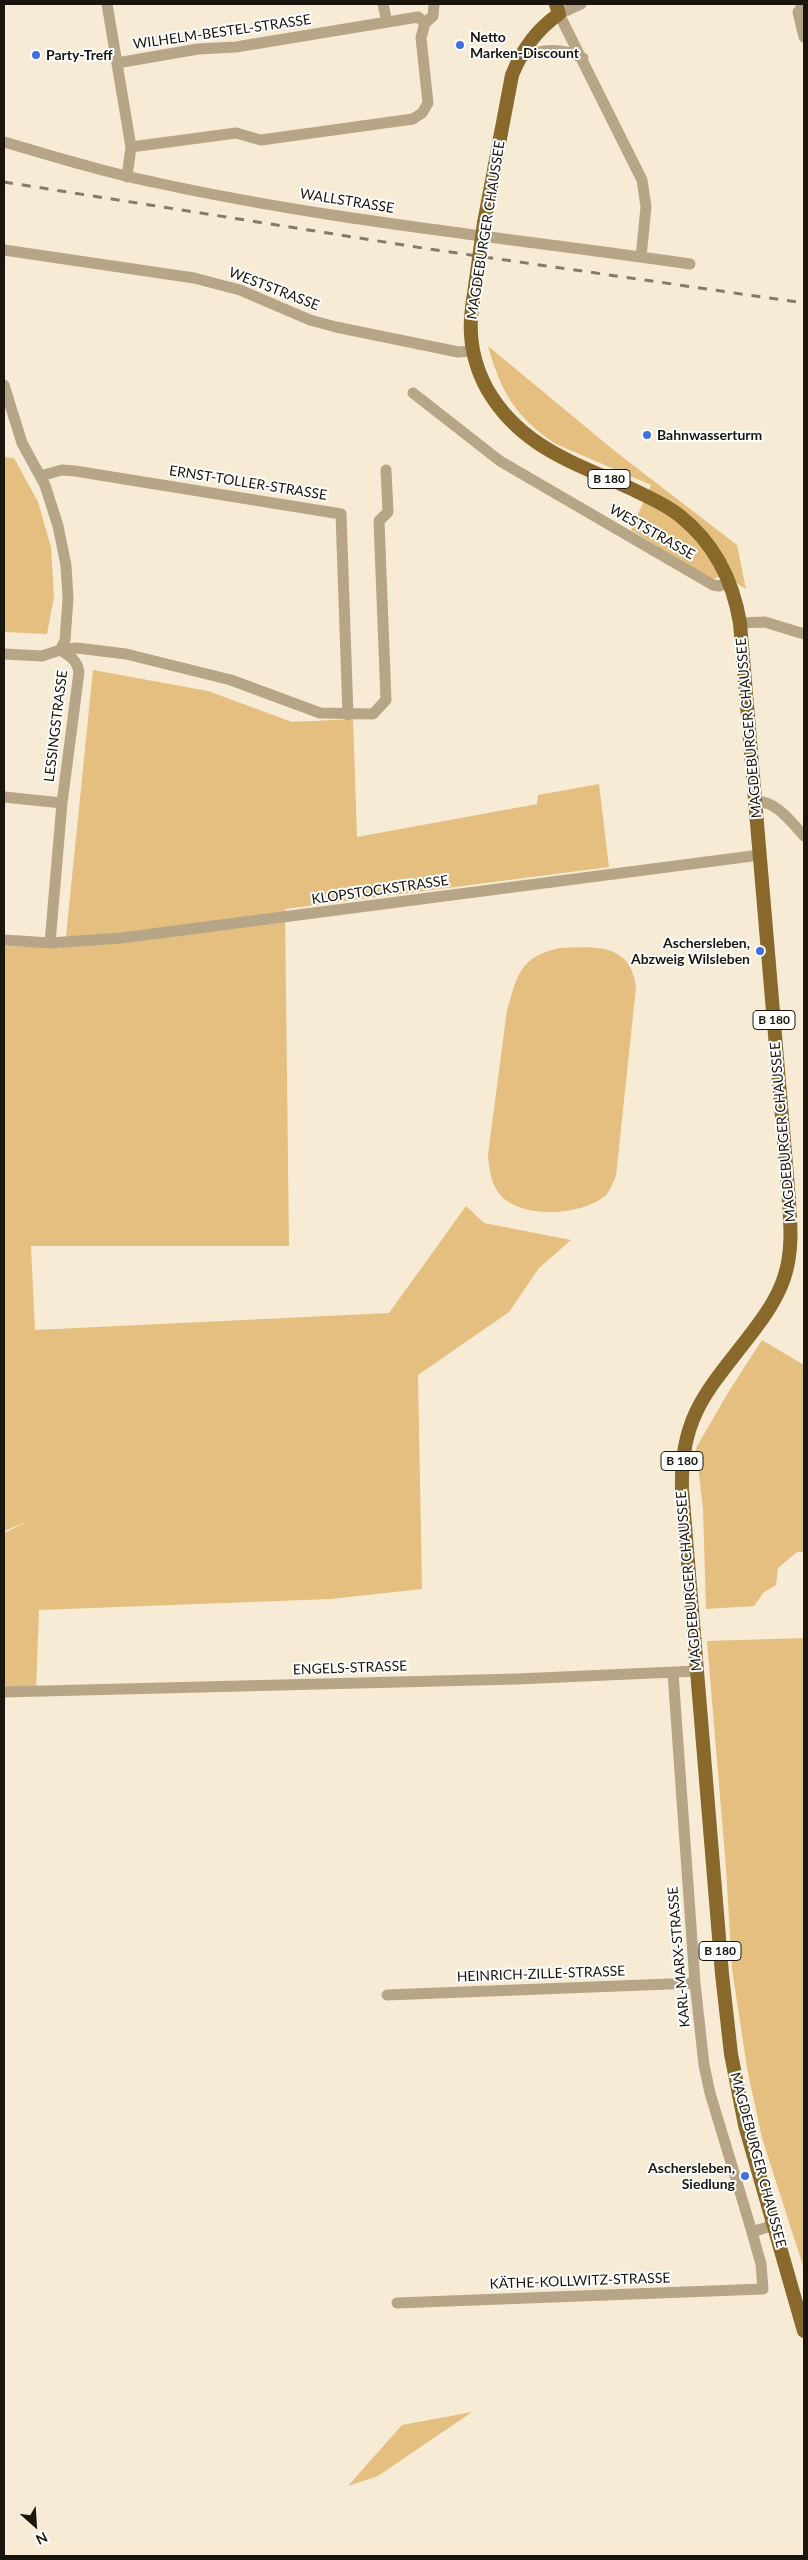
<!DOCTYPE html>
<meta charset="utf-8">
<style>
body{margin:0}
#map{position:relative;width:808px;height:2560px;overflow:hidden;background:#f8ebd5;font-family:Lato,sans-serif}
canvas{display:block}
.frame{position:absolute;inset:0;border:5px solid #1a160e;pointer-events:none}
.north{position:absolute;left:10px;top:2500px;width:50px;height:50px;-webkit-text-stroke:4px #fff;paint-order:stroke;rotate:154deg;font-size:14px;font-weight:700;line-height:20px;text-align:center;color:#1a160e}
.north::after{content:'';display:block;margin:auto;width:18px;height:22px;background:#1a160e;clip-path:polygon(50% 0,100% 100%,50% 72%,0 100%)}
</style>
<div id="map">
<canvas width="808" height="2560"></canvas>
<div class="frame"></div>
<div class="north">N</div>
</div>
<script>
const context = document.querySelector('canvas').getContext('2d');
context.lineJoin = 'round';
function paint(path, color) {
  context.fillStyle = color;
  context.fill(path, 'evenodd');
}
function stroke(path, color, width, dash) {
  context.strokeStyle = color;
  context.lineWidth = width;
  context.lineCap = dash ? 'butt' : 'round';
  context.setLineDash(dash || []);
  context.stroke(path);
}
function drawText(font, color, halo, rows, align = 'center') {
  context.font = font + ' Lato,sans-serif';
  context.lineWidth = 4;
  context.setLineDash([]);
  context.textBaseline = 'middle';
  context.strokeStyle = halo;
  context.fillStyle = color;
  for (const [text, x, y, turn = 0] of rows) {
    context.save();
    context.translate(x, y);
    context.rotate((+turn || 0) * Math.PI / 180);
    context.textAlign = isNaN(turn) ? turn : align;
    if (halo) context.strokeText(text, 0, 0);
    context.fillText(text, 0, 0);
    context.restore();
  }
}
paint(new Path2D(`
 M 488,346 L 616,452 L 737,545 L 746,589 L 723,575 L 712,580 L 631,530 L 651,485 L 556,444 C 515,417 501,392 488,346 Z
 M 4,457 L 14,458 L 38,502 L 51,547 L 54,597 L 47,634 L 4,632 Z
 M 93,670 L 208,691 L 292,722 L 353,719 L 357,837 L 537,804 L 538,795 L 599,784 L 609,867 L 285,909 L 289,1246 L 31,1246 L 35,1330 L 389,1313 L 466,1206 L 484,1223 L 571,1240 L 539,1268 L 509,1312 L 418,1375 L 422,1589 L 331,1599 L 39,1610 L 36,1691 L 4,1692 L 4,1533 L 29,1521 L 4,1531 L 4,946 L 61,948 L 66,936 Z
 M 559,948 C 595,947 630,942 636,987 L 616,1176 C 613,1182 610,1192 605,1196 C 580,1217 513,1220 496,1189 C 490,1178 489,1167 488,1155 L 507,1010 C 518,974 519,958 559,948 Z
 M 762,1340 L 804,1365 L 804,1552 L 797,1552 L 778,1568 L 776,1585 L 764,1592 L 754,1606 L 706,1609 L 703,1509 L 696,1448 L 729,1391 Z
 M 804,1638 L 804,2269 L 762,2138 L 747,2068 L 732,1969 L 726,1868 L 707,1641 Z
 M 472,2412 L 378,2476 L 348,2486 L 402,2425 Z`), '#e4bf7f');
stroke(new Path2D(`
 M 107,4 L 131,147 L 127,177
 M 383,4 L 387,22
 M 581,4 L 559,14 L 642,180 L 646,207 L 641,257
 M 804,4 L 798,12 L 804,37
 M 519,58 C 540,49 561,47 583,58
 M 117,63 L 198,49 L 236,47 L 418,17 L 425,23 L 433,16 L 434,4
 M 4,142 C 53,156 102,172 153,182 C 330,221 511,238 690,264
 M 131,147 L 236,133 L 261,140 L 413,119 L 422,113 L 428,103 L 421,38 L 425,23
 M 4,250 L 194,278 L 240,290 L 310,320 L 336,327 L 458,352 L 472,351
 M 4,385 L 22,443 L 45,485 L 58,526 L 66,565 L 68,598 L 65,641 L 60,650 C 70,656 77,660 79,672 L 62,803 L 50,943
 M 413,393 L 500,461 L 713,585 L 719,586 L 730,582
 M 40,476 L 62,470 L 75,471 L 341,514 L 348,715
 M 740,623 L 765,622 L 804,634
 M 4,654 L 42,656 L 60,650 L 77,648 L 126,654 L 231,680 L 320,713 L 373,714 L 386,700 L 379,521 L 388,512 L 386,470
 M 4,797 L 62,803
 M 755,801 C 777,801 791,822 804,836
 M 4,940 L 50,943 L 121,938 L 760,855
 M 673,1673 L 695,1983 L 704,2065 L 710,2093 L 752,2232 L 774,2225
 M 4,1692 L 517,1679 L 697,1671
 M 387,1995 L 695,1983
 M 397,2303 L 763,2289 L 761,2264 L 752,2232`), '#b7a587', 11);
stroke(new Path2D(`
 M 484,223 L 512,75 C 522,50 537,29 559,14 L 556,4
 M 472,308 C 468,337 473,363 487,389 C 521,448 576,463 634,490 C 650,498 667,505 680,516 C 714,543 733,581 740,623 L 788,1188 C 790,1218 794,1249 784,1278 C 777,1299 764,1317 751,1334 C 709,1389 680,1415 682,1489 L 722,1974 L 731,2054 L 745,2125 L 804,2331`), '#89692b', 14);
stroke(new Path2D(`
 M 4,182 L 429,249 L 804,303`), '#837b6c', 3, [9, 9]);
stroke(new Path2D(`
 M 472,308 L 484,223`), '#89692b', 14);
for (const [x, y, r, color] of [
 [460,45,5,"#426fe0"],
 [36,55,5,"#426fe0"],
 [647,435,5,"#426fe0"],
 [760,951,5,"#426fe0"],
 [745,2176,5,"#426fe0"]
]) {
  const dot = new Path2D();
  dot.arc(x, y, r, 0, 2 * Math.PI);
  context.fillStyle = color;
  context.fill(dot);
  stroke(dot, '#fff', 2);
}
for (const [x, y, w] of [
 [609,479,42],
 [774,1020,42],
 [682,1461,42],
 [720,1951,42]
]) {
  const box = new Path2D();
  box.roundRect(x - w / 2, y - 9.5, w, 19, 4);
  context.fillStyle = '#fff';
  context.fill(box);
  stroke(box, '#1a160e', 1);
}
drawText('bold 12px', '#1a160e', null, [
 ["B 180",609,479],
 ["B 180",774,1020],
 ["B 180",682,1461],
 ["B 180",720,1951]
]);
drawText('14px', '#1a160e', '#fff', [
 ["WILHELM-BESTEL-STRASSE",222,32,-8],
 ["WALLSTRASSE",347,201,9],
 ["MAGDEBURGER CHAUSSEE",486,230,-81],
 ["WESTSTRASSE",274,289,21],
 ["ERNST-TOLLER-STRASSE",248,483,9],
 ["WESTSTRASSE",652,532,30],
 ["LESSINGSTRASSE",56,726,-83],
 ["MAGDEBURGER CHAUSSEE",749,728,-95],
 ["KLOPSTOCKSTRASSE",380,890,-8],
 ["MAGDEBURGER CHAUSSEE",783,1132,-95],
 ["MAGDEBURGER CHAUSSEE",689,1581,-95],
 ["ENGELS-STRASSE",350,1668,-2],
 ["KARL-MARX-STRASSE",679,1957,-95],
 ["HEINRICH-ZILLE-STRASSE",541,1974,-2],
 ["MAGDEBURGER CHAUSSEE",758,2160,75],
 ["KÄTHE-KOLLWITZ-STRASSE",580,2281,-2]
]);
drawText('bold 14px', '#1a160e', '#fff', [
 ["Netto",470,37],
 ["Marken-Discount",470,53],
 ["Party-Treff",46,55],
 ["Bahnwasserturm",657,435],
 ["Aschersleben,",750,943,"right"],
 ["Abzweig Wilsleben",750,959,"right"],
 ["Aschersleben,",735,2168,"right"],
 ["Siedlung",735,2184,"right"]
], 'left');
</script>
